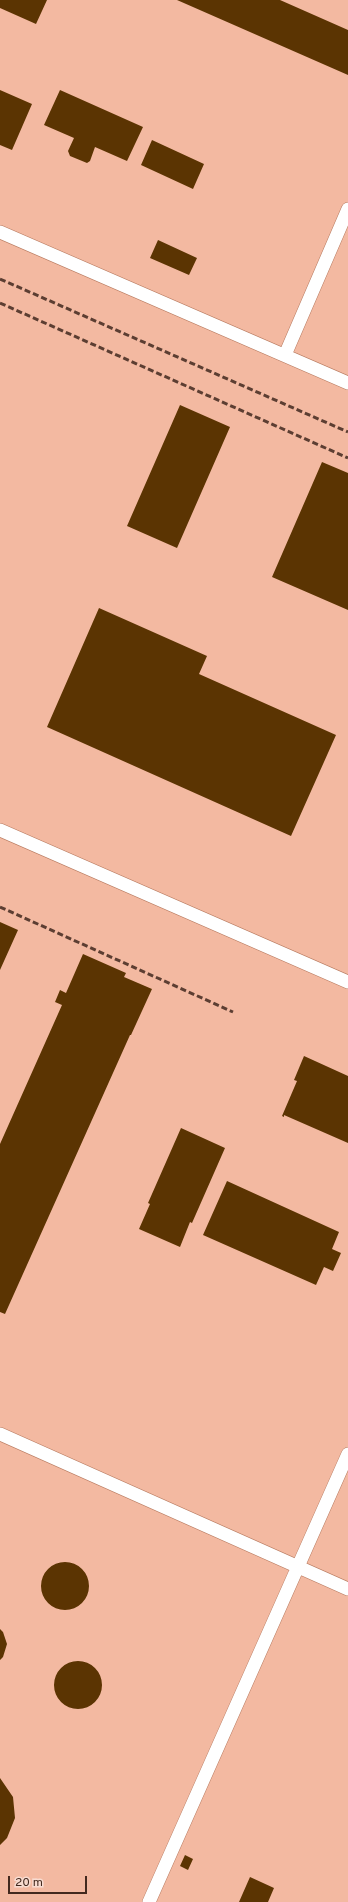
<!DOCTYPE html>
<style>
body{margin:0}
#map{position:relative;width:348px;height:1902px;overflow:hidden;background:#fec8b1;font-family:Overpass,sans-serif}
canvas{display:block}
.scale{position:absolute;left:8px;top:1876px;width:79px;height:18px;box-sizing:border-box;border:2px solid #43291e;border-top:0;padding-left:5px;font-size:12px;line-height:14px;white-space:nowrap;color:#43291e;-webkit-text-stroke:3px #f8dcd1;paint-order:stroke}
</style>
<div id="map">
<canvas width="348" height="1902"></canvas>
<div class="scale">20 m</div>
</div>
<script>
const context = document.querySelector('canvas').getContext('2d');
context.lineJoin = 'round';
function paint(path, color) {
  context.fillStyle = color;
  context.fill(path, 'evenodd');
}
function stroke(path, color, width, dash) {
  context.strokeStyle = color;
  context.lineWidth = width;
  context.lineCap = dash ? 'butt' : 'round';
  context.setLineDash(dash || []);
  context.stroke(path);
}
paint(new Path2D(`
 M 0,0 L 348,0 L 348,1902 L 0,1902 Z`), '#f3b9a1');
paint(new Path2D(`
 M 0,0 L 47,0 L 36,24 L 0,8 Z
 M 177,0 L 280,0 L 348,30 L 348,75 Z
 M 0,90 L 32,104 L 12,150 L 0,145 Z
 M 60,90 L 143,127 L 127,161 L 95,147 L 90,161 L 87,163 L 70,156 L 68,151 L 74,138 L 44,125 Z
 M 152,140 L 204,164 L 193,189 L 141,165 Z
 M 158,240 L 197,258 L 189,275 L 150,258 Z
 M 180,405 L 230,427 L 177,548 L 127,526 Z
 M 322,462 L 348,473 L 348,610 L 272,577 Z
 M 99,608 L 207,656 L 199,674 L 336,735 L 291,836 L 47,727 Z
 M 0,922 L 18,930 L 0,970 Z
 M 83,954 L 126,973 L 124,977 L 152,989 L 131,1035 L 130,1035 L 5,1314 L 0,1312 L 0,1144 L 62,1005 L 55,1002 L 60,990 L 66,993 Z
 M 304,1056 L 348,1076 L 348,1143 L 284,1115 L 284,1117 L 282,1116 L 297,1081 L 294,1080 Z
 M 181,1128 L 225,1148 L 192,1223 L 190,1222 L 180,1247 L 139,1229 L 150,1204 L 148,1203 Z
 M 227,1181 L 339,1232 L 332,1249 L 341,1253 L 333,1271 L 324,1267 L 316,1285 L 203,1235 Z
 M41 1586a24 24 0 1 1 48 0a24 24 0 1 1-48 0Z
 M 0,1629 L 3,1632 L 7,1644 L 3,1657 L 0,1660 Z
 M54 1685a24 24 0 1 1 48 0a24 24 0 1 1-48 0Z
 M 0,1778 L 13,1797 L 15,1818 L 7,1838 L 0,1845 Z
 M 185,1855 L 193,1859 L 188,1870 L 180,1866 Z
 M 250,1877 L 274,1888 L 268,1902 L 239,1902 Z`), '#5b3402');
const service = new Path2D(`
 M 0,232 L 348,383
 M 285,355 L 348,209
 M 0,830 L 348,982
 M 0,1434 L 348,1589
 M 149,1902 L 348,1454`);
stroke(service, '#b87b60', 14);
stroke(service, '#fff', 13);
stroke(new Path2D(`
 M 0,279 L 348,432
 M 0,303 L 348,458
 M 0,907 L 233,1012`), '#5c3e32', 3, [6, 3]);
</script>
